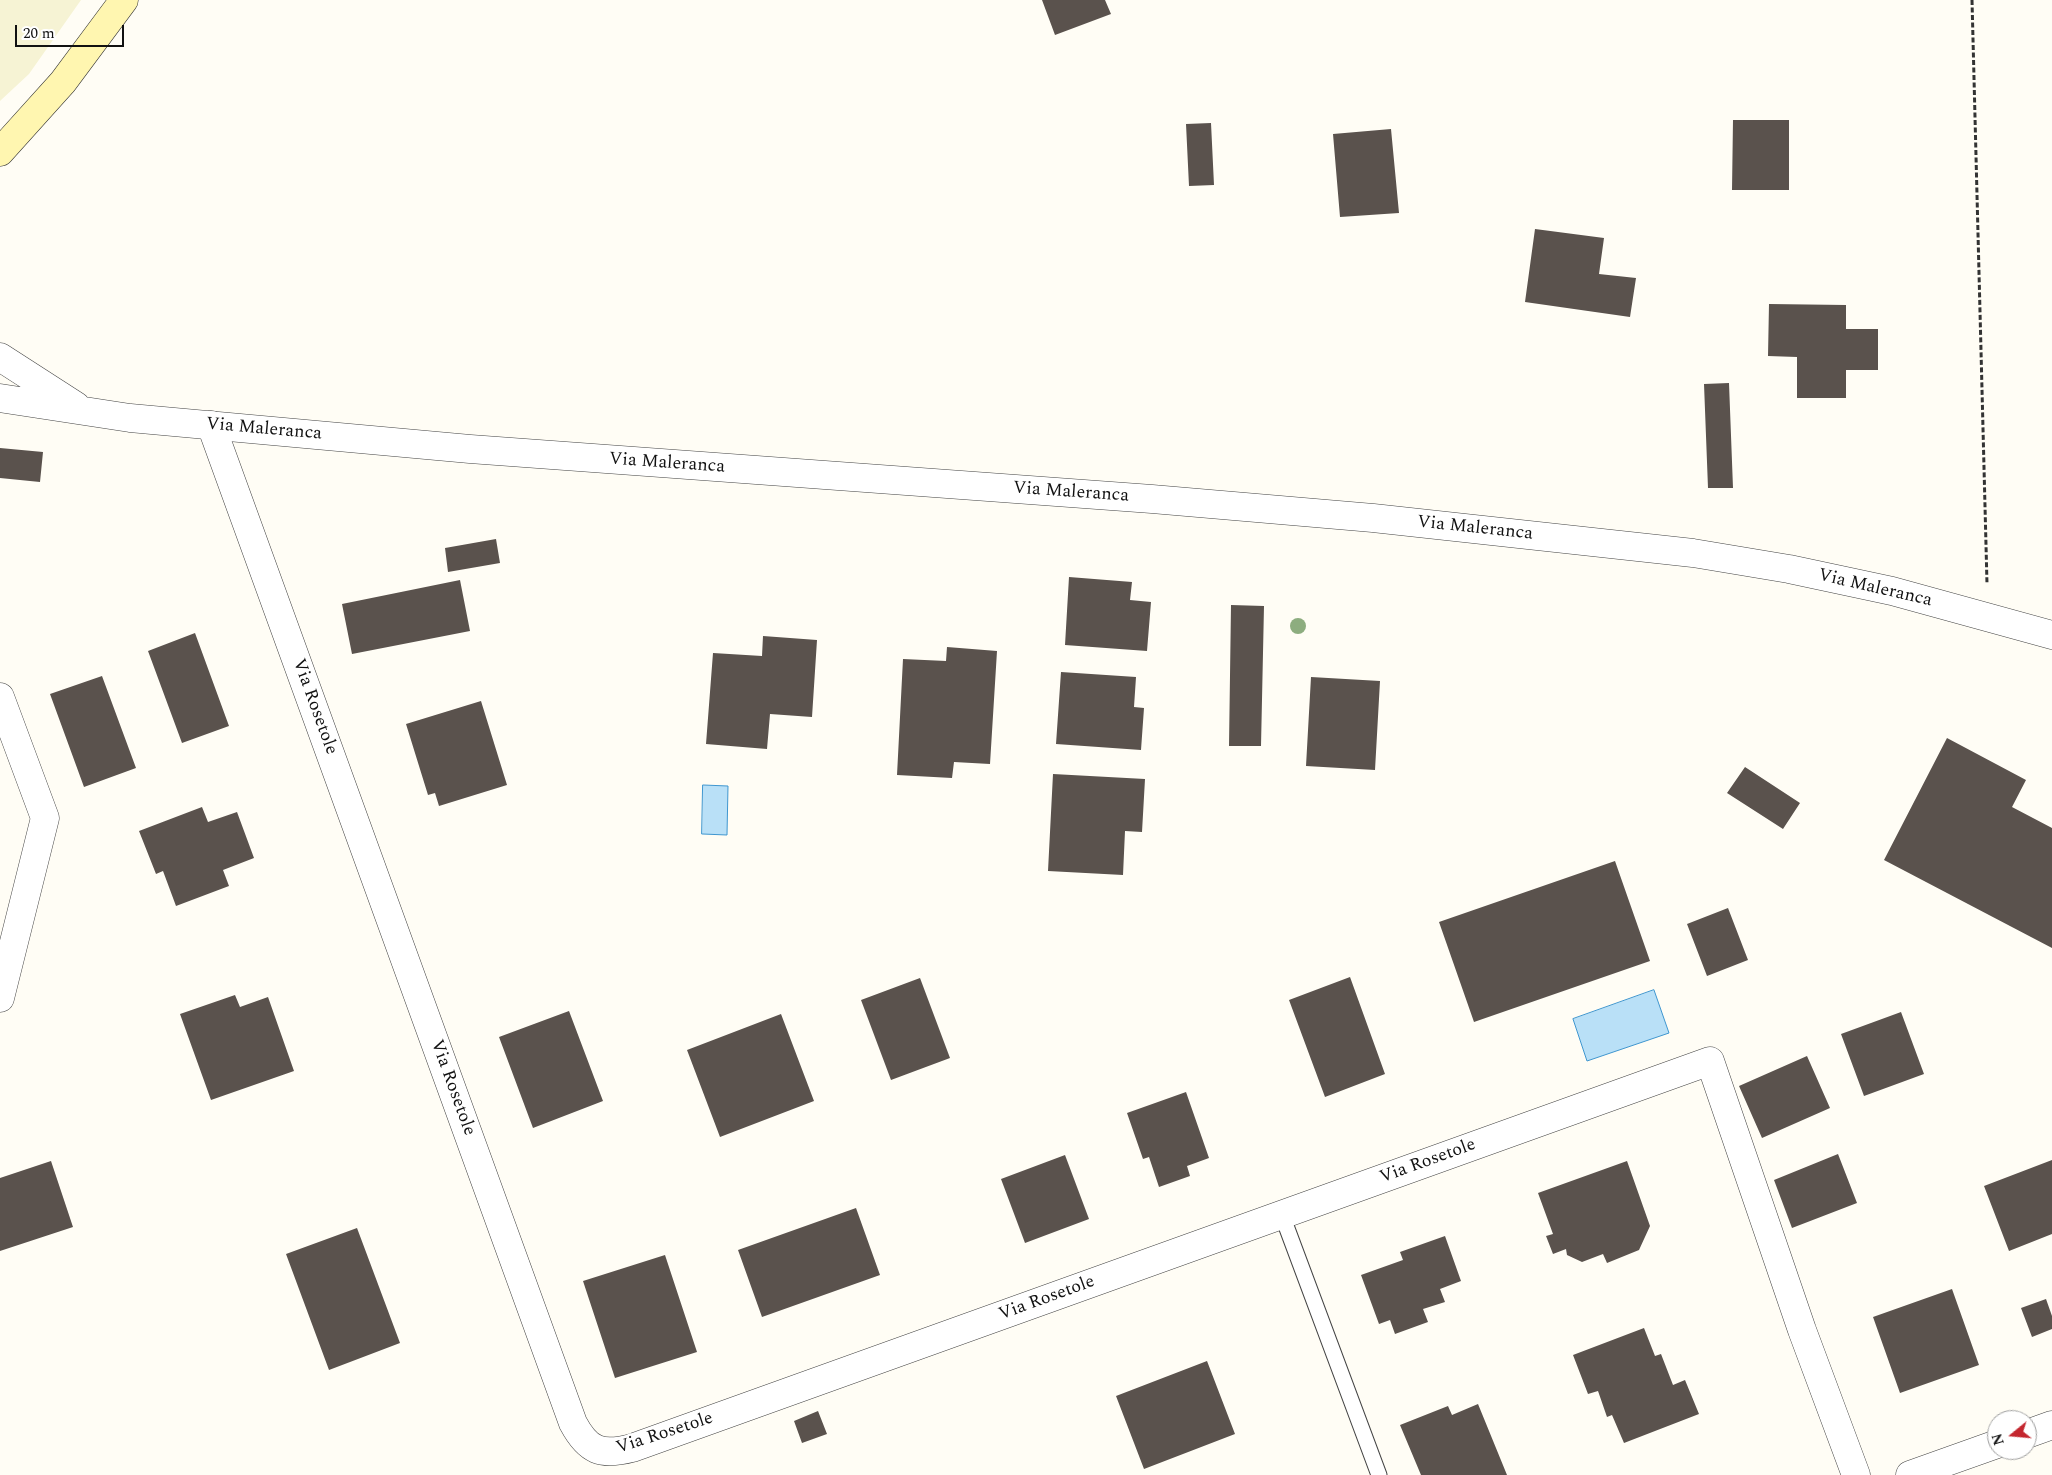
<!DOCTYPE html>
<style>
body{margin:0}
#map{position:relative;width:2052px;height:1475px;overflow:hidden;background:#fffdf5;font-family:Spectral,serif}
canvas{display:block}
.north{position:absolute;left:1987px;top:1410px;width:50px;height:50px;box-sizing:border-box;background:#fff;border:1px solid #a0a0a0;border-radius:50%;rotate:253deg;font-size:14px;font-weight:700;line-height:20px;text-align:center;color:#111}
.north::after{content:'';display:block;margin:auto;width:18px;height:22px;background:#c4262e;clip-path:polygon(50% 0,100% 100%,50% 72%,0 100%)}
.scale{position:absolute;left:15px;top:25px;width:109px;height:22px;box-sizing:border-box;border:2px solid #111;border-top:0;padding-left:6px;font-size:15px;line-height:18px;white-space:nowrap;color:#111;-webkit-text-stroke:4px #fff;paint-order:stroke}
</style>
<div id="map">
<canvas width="2052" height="1475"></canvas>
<div class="north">N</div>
<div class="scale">20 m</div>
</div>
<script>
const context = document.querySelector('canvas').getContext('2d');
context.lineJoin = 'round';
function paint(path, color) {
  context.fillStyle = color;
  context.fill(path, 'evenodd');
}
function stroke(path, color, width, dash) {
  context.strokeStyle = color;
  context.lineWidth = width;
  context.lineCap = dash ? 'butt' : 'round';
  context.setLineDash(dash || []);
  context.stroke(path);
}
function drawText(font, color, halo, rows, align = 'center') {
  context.font = font + ' Spectral,serif';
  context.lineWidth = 5;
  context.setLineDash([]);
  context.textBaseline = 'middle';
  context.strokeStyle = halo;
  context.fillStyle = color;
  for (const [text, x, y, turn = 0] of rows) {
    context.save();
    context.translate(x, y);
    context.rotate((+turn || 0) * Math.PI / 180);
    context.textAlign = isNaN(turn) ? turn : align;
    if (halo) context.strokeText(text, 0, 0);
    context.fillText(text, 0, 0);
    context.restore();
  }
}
paint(new Path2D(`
 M 0,0 L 81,0 L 29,74 L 0,101 Z`), '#f6f3d4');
const water = new Path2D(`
 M 703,785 L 728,786 L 727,835 L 702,834 Z
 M 1654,990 L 1669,1033 L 1587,1061 L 1573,1019 Z`);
paint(water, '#b9e0f7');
stroke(water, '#3f96cf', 1);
paint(new Path2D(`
 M 1042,0 L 1105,0 L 1111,14 L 1055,35 Z
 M 1733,120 L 1789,120 L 1789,190 L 1732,190 Z
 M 1211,123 L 1214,185 L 1189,186 L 1186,124 Z
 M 1391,129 L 1399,213 L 1340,217 L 1333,134 Z
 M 1535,229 L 1604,238 L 1599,274 L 1636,278 L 1630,317 L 1525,302 Z
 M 1769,304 L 1846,305 L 1846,329 L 1878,329 L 1878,370 L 1846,370 L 1846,398 L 1797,398 L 1797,357 L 1768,356 Z
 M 1729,383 L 1733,488 L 1708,488 L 1704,384 Z
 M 0,448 L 43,452 L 40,482 L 0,478 Z
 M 496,539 L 500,563 L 448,572 L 445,548 Z
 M 1069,577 L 1132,582 L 1130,600 L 1151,602 L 1147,651 L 1065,645 Z
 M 460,580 L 470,631 L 352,654 L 342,604 Z
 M 1231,605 L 1264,606 L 1261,746 L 1229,746 Z
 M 195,633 L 229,726 L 182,743 L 148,651 Z
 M 763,636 L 817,640 L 812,717 L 770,714 L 767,749 L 706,744 L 713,653 L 762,656 Z
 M 947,647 L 997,651 L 990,764 L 954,762 L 952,778 L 897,775 L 903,659 L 946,661 Z
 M 1061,672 L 1136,677 L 1134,707 L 1144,708 L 1141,750 L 1056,744 Z
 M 102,676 L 136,768 L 84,787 L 50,694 Z
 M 1311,677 L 1380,681 L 1375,770 L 1306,766 Z
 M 481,701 L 507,785 L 439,806 L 435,793 L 428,795 L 406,724 Z
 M 1947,738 L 2026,780 L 2012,807 L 2052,828 L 2052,948 L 1884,860 Z
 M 1745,767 L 1800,803 L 1783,829 L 1727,793 Z
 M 1053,774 L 1145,779 L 1142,832 L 1125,831 L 1123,875 L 1048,871 Z
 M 202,807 L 208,822 L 237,812 L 254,858 L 223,870 L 229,886 L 176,906 L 163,871 L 156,874 L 139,831 Z
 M 1615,861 L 1650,961 L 1474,1022 L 1439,922 Z
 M 1728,908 L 1748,960 L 1707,976 L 1687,924 Z
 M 1350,977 L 1385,1074 L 1325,1097 L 1289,1000 Z
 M 920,978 L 950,1058 L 891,1080 L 861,1000 Z
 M 235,995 L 240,1007 L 268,997 L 294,1071 L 211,1100 L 180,1014 Z
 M 569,1011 L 603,1101 L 533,1128 L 499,1037 Z
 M 1901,1012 L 1924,1074 L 1864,1096 L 1841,1034 Z
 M 781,1014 L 814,1101 L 720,1137 L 687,1050 Z
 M 1807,1056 L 1830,1108 L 1762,1138 L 1739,1086 Z
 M 1186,1092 L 1209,1158 L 1187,1166 L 1190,1176 L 1159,1187 L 1149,1157 L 1143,1159 L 1127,1113 Z
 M 1838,1154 L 1857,1203 L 1792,1228 L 1774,1180 Z
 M 1065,1155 L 1089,1219 L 1025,1243 L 1001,1179 Z
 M 2052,1160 L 2052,1234 L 2009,1251 L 1984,1186 Z
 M 51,1161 L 73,1227 L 0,1251 L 0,1178 Z
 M 1627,1161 L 1650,1226 L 1639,1250 L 1607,1263 L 1603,1254 L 1582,1262 L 1567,1255 L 1566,1249 L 1553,1254 L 1546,1236 L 1553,1234 L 1538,1193 Z
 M 856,1208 L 880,1275 L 762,1317 L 738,1250 Z
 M 357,1228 L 400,1343 L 329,1370 L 286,1254 Z
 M 1445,1236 L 1461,1281 L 1440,1289 L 1445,1302 L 1423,1309 L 1428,1322 L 1395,1334 L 1390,1320 L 1379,1324 L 1361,1275 L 1403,1260 L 1400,1252 Z
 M 665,1255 L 697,1352 L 615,1378 L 583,1281 Z
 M 1952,1289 L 1979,1365 L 1900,1393 L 1873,1317 Z
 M 2046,1299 L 2052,1316 L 2052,1329 L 2032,1337 L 2021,1308 Z
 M 1644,1328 L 1655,1356 L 1661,1354 L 1673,1385 L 1685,1380 L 1699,1414 L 1624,1443 L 1612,1415 L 1607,1417 L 1598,1391 L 1588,1394 L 1573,1355 Z
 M 1207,1361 L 1235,1434 L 1144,1469 L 1116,1396 Z
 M 1478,1404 L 1507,1475 L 1421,1475 L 1400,1425 L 1448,1406 L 1452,1415 Z
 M 818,1411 L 827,1434 L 802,1443 L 794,1421 Z`), '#5a524d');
const service = new Path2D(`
 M 1282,1215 L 1379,1475`);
const minor = new Path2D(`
 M 211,425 L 573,1423 C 588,1451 601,1456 632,1448 L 1710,1061 L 1802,1330 L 1856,1475
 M 0,697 L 45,818 L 0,998
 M 2027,1434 L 2052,1425
 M 1910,1475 L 1997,1444`);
const tertiary = new Path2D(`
 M 0,357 L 76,406
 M 0,398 L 130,418 L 470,449 L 1152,499 L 1373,518 L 1693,553 L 1789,569 L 1892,591 L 2052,635`);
const secondary = new Path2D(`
 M 0,152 L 63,82 L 124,0`);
stroke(service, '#444', 17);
stroke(minor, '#444', 29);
stroke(tertiary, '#444', 29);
stroke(secondary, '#333', 29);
stroke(new Path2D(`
 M 1972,0 L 1987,584`), '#333', 3, [5, 2.5]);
stroke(service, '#fff', 15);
stroke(minor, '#fff', 28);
stroke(tertiary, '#fff', 28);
stroke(secondary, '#fff6b0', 28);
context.fillStyle = '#8dad7f';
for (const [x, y] of [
 [1298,626]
]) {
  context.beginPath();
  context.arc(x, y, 8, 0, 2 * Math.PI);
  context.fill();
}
drawText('18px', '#111', '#fff', [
 ["Via Maleranca",264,430,5],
 ["Via Maleranca",667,464,4],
 ["Via Maleranca",1071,493,4],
 ["Via Maleranca",1475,529,6],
 ["Via Maleranca",1875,589,13],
 ["Via Rosetole",314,707,70],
 ["Via Rosetole",452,1088,70],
 ["Via Rosetole",1428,1162,-20],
 ["Via Rosetole",1047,1299,-20],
 ["Via Rosetole",665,1434,-18]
]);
</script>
